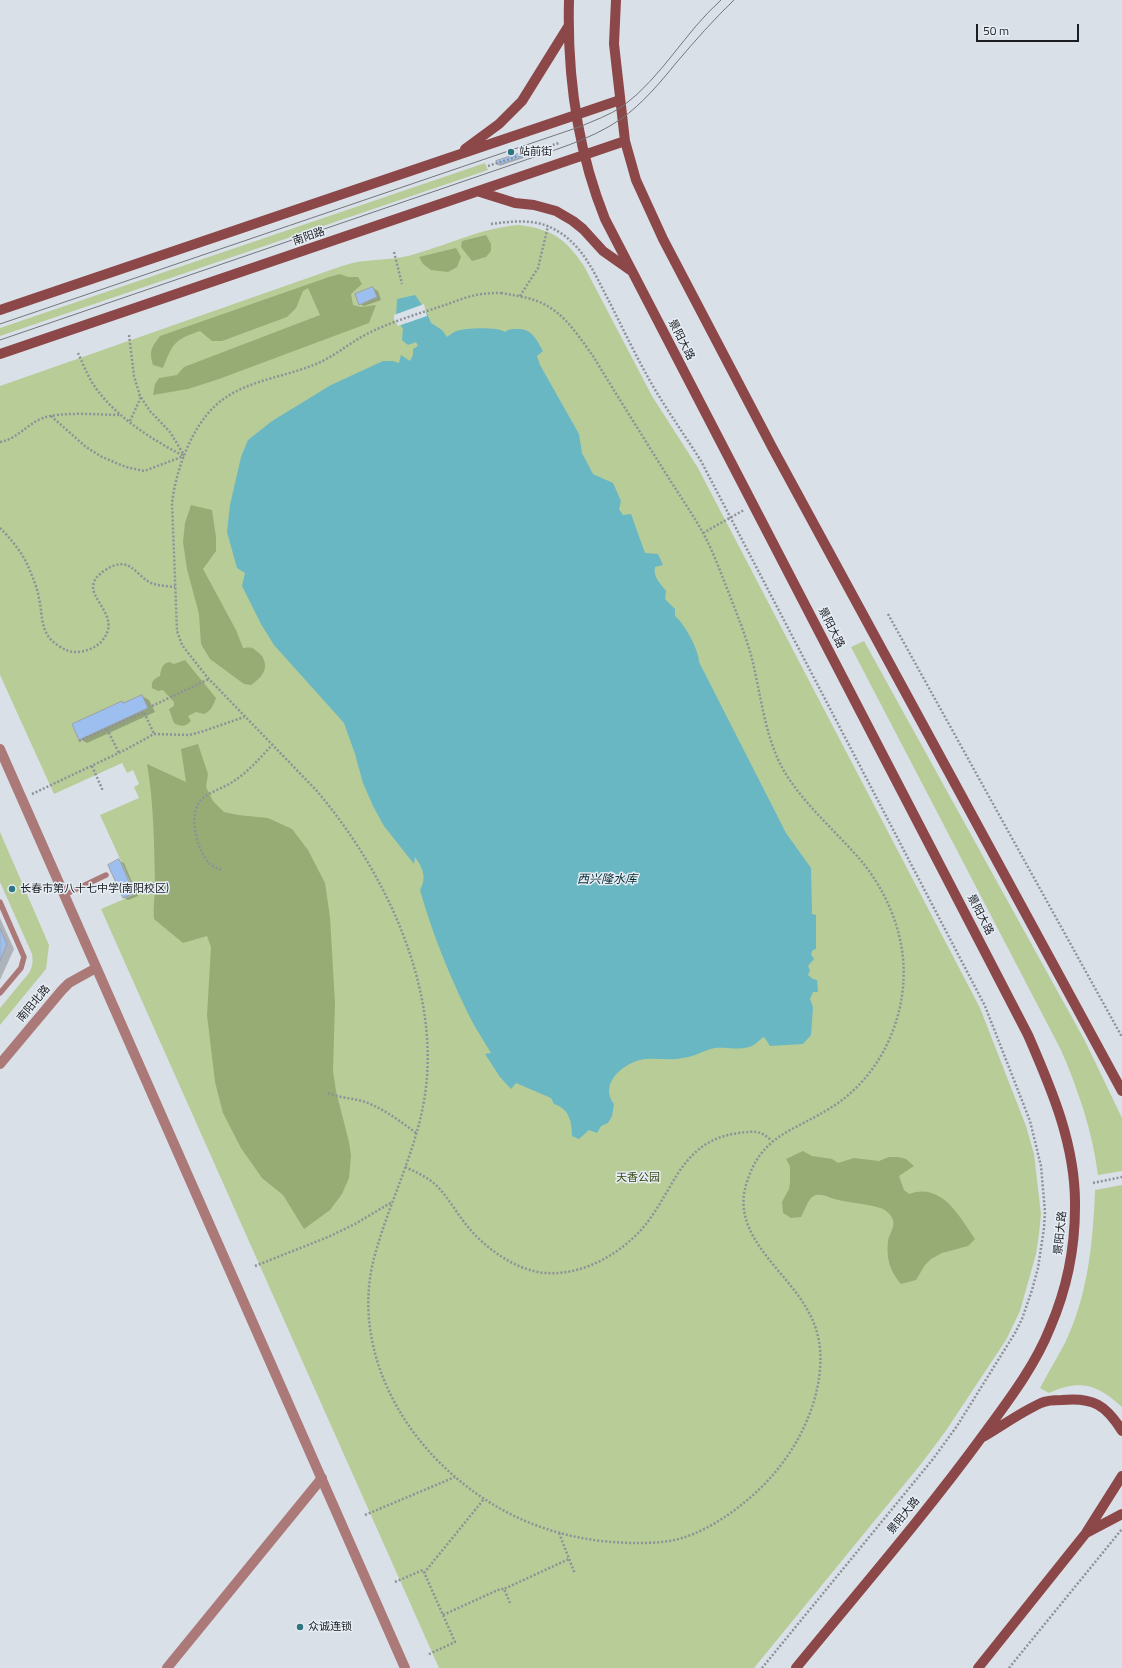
<!DOCTYPE html>
<meta charset="utf-8">
<style>
body{margin:0}
#map{position:relative;width:1122px;height:1668px;overflow:hidden;background:#dae0e8;font-family:"Titillium Web",sans-serif}
canvas{display:block}
.scale{position:absolute;left:976px;top:24px;width:103px;height:18px;box-sizing:border-box;border:2px solid #1b1d20;border-top:0;padding-left:5px;font-size:12px;line-height:14px;white-space:nowrap;color:#1b1d20;-webkit-text-stroke:3px #e7edf5;paint-order:stroke}
</style>
<div id="map">
<canvas width="1122" height="1668"></canvas>
<div class="scale">50 m</div>
</div>
<script>
const context = document.querySelector('canvas').getContext('2d');
context.lineJoin = 'round';
function paint(path, color) {
  context.fillStyle = color;
  context.fill(path, 'evenodd');
}
function stroke(path, color, width, dash) {
  context.strokeStyle = color;
  context.lineWidth = width;
  context.lineCap = dash ? 'butt' : 'round';
  context.setLineDash(dash || []);
  context.stroke(path);
}
function drawText(font, color, halo, rows, align = 'center') {
  context.font = font + ' "Titillium Web","Noto Sans SC",sans-serif';
  context.lineWidth = 3;
  context.setLineDash([]);
  context.textBaseline = 'middle';
  context.strokeStyle = halo;
  context.fillStyle = color;
  for (const [text, x, y, turn = 0] of rows) {
    context.save();
    context.translate(x, y);
    context.rotate((+turn || 0) * Math.PI / 180);
    context.textAlign = isNaN(turn) ? turn : align;
    if (halo) context.strokeText(text, 0, 0);
    context.fillText(text, 0, 0);
    context.restore();
  }
}
paint(new Path2D(`
 M 485,163 L 488,170 L 0,336 L 0,328 Z
 M 518,225 C 552,229 565,238 584,266 L 652,396 L 698,468 L 980,1008 L 1026,1126 L 1034,1154 L 1041,1214 L 1039,1234 L 1036,1254 L 1020,1311 L 1006,1340 L 945,1432 L 921,1464 L 754,1668 L 439,1668 L 101,909 L 136,894 L 100,815 L 139,798 L 134,787 L 139,784 L 133,770 L 127,773 L 122,763 L 54,794 L 0,675 L 0,386 L 342,266 C 349,264 358,261 366,261 C 382,259 399,259 415,254 C 450,244 482,228 518,225 Z
 M 864,641 L 1085,1041 L 1122,1118 L 1122,1171 L 1098,1175 C 1092,1130 1079,1092 1061,1050 L 851,647 Z
 M 0,832 L 49,945 L 46,969 L 0,1025 L 0,1008 L 29,973 C 33,966 33,962 32,954 L 0,882 Z
 M 1122,1185 L 1122,1407 C 1097,1384 1080,1379 1049,1393 L 1040,1388 C 1048,1373 1057,1358 1065,1343 C 1088,1295 1093,1243 1095,1190 Z`), '#b8cc98');
paint(new Path2D(`
 M 486,235 L 491,244 L 491,251 L 486,257 L 472,261 L 461,247 L 462,241 Z
 M 456,248 L 461,257 L 457,267 L 448,272 L 431,270 L 423,264 L 419,257 Z
 M 340,274 L 348,277 L 358,277 L 362,284 L 351,294 L 353,305 L 361,307 L 376,305 L 369,323 L 219,379 L 188,389 L 153,395 L 155,384 L 159,378 L 177,375 L 184,367 L 320,315 L 308,288 L 303,291 L 296,308 L 287,317 L 222,341 L 212,341 L 200,331 C 174,340 173,343 163,368 L 153,365 C 149,351 151,348 160,336 L 329,277 Z
 M 191,505 L 212,510 L 216,537 L 216,551 L 203,569 L 236,630 L 243,648 C 245,648 250,647 252,648 C 255,649 260,654 262,656 C 270,669 261,678 251,685 L 244,684 L 210,659 L 201,644 L 199,614 L 187,569 L 183,542 L 185,523 Z
 M 185,660 L 216,698 C 213,706 211,711 204,714 L 196,712 L 188,716 L 191,721 C 185,727 181,727 174,723 L 169,709 L 174,706 L 174,702 L 163,690 L 158,691 L 152,688 C 151,681 154,679 160,676 C 161,669 162,664 169,662 L 174,664 Z
 M 198,744 L 208,774 L 206,787 L 213,801 L 224,812 L 238,815 L 268,818 L 292,829 L 308,850 L 325,883 L 330,917 L 335,1003 L 333,1071 L 336,1091 L 349,1142 L 351,1156 L 349,1178 L 342,1194 L 330,1210 L 304,1229 L 283,1195 L 262,1178 L 241,1148 L 223,1113 L 215,1082 L 207,1015 L 211,947 L 207,936 L 183,943 L 154,919 C 153,907 155,896 155,885 C 154,845 154,804 147,764 L 186,782 L 181,749 Z
 M 803,1151 L 812,1156 L 832,1159 L 838,1163 L 854,1158 L 879,1161 L 889,1157 L 898,1157 L 906,1159 L 914,1166 L 899,1176 L 904,1190 L 909,1194 C 942,1182 959,1216 975,1239 L 968,1246 L 942,1253 L 931,1259 L 925,1265 L 916,1280 L 901,1284 C 890,1271 886,1259 888,1241 C 889,1234 895,1228 893,1220 C 891,1214 885,1209 880,1208 C 864,1203 847,1203 831,1198 C 827,1196 821,1194 816,1195 C 808,1197 805,1211 801,1217 L 791,1218 L 783,1213 L 782,1202 L 789,1189 L 790,1182 L 790,1166 L 786,1159 Z`), '#97ab75');
paint(new Path2D(`
 M 415,295 L 425,309 L 431,323 L 442,330 L 447,337 C 451,334 456,330 461,330 C 470,328 498,327 505,332 C 509,329 511,329 516,329 C 532,328 536,339 543,351 L 537,356 L 540,365 L 579,434 L 582,453 L 593,474 L 613,483 L 621,501 L 619,509 L 623,515 L 631,514 L 645,553 L 658,554 L 663,565 L 655,567 C 653,577 660,583 666,591 L 665,599 L 675,609 L 675,616 C 684,623 699,650 699,662 L 786,833 L 811,868 L 812,914 L 816,915 L 816,949 L 813,950 L 811,954 L 814,959 L 808,966 L 810,970 L 808,975 L 813,979 L 817,980 L 818,992 L 813,992 L 810,999 L 813,1007 L 811,1035 L 803,1044 L 770,1046 L 764,1037 C 760,1039 756,1044 752,1046 C 740,1051 727,1047 715,1048 C 704,1050 694,1057 683,1058 C 669,1061 653,1057 640,1060 C 621,1065 599,1085 614,1104 L 612,1116 L 608,1123 L 601,1126 L 597,1133 L 589,1130 L 579,1139 L 572,1136 C 572,1121 569,1109 554,1104 L 551,1098 L 516,1083 L 511,1089 L 500,1077 L 485,1054 L 491,1053 C 482,1038 472,1023 465,1007 C 447,970 431,929 420,890 C 427,878 423,868 415,857 L 414,864 L 384,826 L 373,806 L 363,783 L 355,754 L 344,723 L 274,645 L 261,624 L 242,586 L 245,573 L 237,568 L 227,532 L 230,505 L 241,457 L 248,440 L 272,421 L 331,385 L 383,361 L 393,361 L 399,363 L 401,355 L 410,361 L 413,355 L 413,349 L 418,346 L 416,342 L 408,345 L 402,340 L 403,329 L 396,318 L 397,299 Z`), '#69b7c3');
paint(new Path2D(`
 M 424,304 L 427,316 L 398,326 L 394,319 L 394,315 Z`), '#dae0e8');
paint(new Path2D(`
 M 530,151 L 533,155 L 500,166 L 499,164 Z
 M 373,288 L 378,291 L 381,300 L 364,306 L 360,304 Z
 M 142,696 L 149,700 L 155,712 L 87,743 L 80,739 L 122,702 L 125,703 Z
 M 119,861 L 124,863 L 138,896 L 128,900 L 124,898 Z
 M 0,918 L 14,949 L 0,980 Z`), '#0003');
const building = new Path2D(`
 M 530,150 L 532,154 L 498,165 L 496,161 Z
 M 373,287 L 377,297 L 359,305 L 355,294 Z
 M 142,695 L 148,708 L 79,740 L 72,724 L 122,701 L 123,703 Z
 M 119,859 L 134,893 L 123,898 L 108,865 Z
 M 0,928 L 7,944 L 0,961 Z`);
paint(building, '#9cbff0');
stroke(building, '#9ca1a8', 1);
stroke(new Path2D(`
 M 488,166 L 559,143
 M 491,224 C 515,221 538,218 559,232 C 585,248 596,277 610,303 C 623,329 636,356 650,381 C 666,409 684,434 701,461 L 985,1006 L 1030,1121 L 1041,1166 L 1045,1212 L 1044,1228 L 1038,1268 L 1032,1290 L 1022,1319 L 1015,1333 L 957,1426 L 933,1459 L 762,1668
 M 394,252 L 402,284
 M 501,293 C 518,296 537,298 552,309 C 568,319 582,341 593,356 C 616,394 640,432 663,469 C 676,490 690,510 702,531 C 712,549 719,568 726,586 C 735,609 744,631 751,655 C 761,693 764,736 784,771 C 805,806 837,832 863,863 C 883,888 897,918 902,950 C 911,1010 883,1075 832,1107 C 793,1132 761,1134 746,1185 C 731,1236 787,1271 808,1311 C 818,1328 822,1349 820,1369 C 817,1408 797,1448 771,1477 C 749,1502 713,1529 682,1538 C 666,1543 649,1543 634,1543 C 557,1542 492,1515 438,1461 C 384,1406 353,1327 376,1251 C 390,1201 415,1153 424,1101 C 443,992 386,872 316,790 L 207,677 L 182,645 L 177,631 L 172,503 C 176,470 191,428 216,405 C 244,380 283,378 316,364 C 333,357 347,345 363,336 C 389,322 418,314 445,305 C 457,301 470,295 483,294 C 489,293 495,293 501,293 Z
 M 520,296 L 538,268 L 548,226
 M 129,335 L 134,376 L 140,396 L 150,411 L 170,432 L 184,455
 M 78,353 C 84,366 89,380 98,391 C 118,418 154,441 184,456
 M 51,416 L 86,447 L 102,457 L 126,467 L 144,471 L 184,456
 M 130,421 L 141,397
 M 0,442 C 17,439 27,424 43,418 C 63,411 100,415 121,415
 M 0,528 C 10,538 21,551 27,564 C 32,575 37,587 39,598 C 43,617 40,635 59,646 C 65,650 69,652 76,652 C 85,652 95,648 101,642 C 129,611 67,593 107,569 C 130,555 135,575 151,583 C 159,586 167,586 175,587
 M 703,533 L 744,510
 M 888,614 L 1122,1037
 M 152,706 L 209,679
 M 107,729 L 119,753
 M 79,741 L 144,712 L 154,734
 M 92,766 L 103,791
 M 32,794 L 125,750 L 154,734 L 189,735 L 201,732 L 244,717
 M 221,870 C 217,868 213,866 210,864 C 197,851 188,816 200,801 C 208,792 224,788 234,781 C 249,771 260,758 272,745
 M 328,1093 C 340,1098 353,1098 365,1102 C 384,1109 400,1121 416,1133
 M 405,1167 C 416,1172 427,1177 436,1185 C 447,1196 455,1210 464,1222 C 482,1246 515,1271 546,1273 C 579,1275 611,1259 634,1237 C 674,1200 675,1141 739,1133 C 755,1131 760,1130 772,1141
 M 1093,1183 L 1122,1177
 M 255,1266 L 328,1237 L 355,1224 L 392,1202
 M 365,1515 L 455,1477
 M 559,1533 L 575,1574
 M 424,1573 L 484,1499
 M 395,1582 L 423,1570 L 455,1642 L 427,1655
 M 510,1603 L 504,1589 L 569,1559
 M 443,1615 L 500,1589 L 504,1589
 M 1009,1668 L 1122,1529`), '#8d9298', 2.5, [2, 2]);
stroke(new Path2D(`
 M 64,895 L 106,875
 M 0,902 L 24,957 L 21,968 L 0,993`), '#ab7978', 5.5);
stroke(new Path2D(`
 M 0,1064 L 62,990 L 69,983 L 96,968
 M 167,1668 L 322,1478`), '#ab7978', 10);
stroke(new Path2D(`
 M 0,749 L 405,1668`), '#ab7978', 10);
stroke(new Path2D(`
 M 569,0 C 567,75 577,149 605,219 L 1028,1035 C 1052,1090 1076,1146 1075,1207 C 1075,1248 1066,1291 1050,1328 C 1035,1366 1008,1401 984,1434 C 925,1515 859,1591 796,1668
 M 616,0 L 614,44 L 625,141 L 636,180 L 663,239 L 772,447 L 1122,1091
 M 465,149 L 499,124 L 522,101 L 568,27
 M 480,192 L 515,203 L 534,205 L 556,211 L 573,221 L 583,229 L 603,251 L 630,270
 M 0,310 L 620,100
 M 0,354 L 625,141
 M 983,1437 C 1002,1426 1021,1412 1041,1403 C 1047,1400 1056,1400 1062,1400 C 1093,1397 1106,1405 1122,1431
 M 1086,1533 L 1122,1514
 M 978,1668 L 1086,1533 L 1122,1476`), '#8c4748', 10);
stroke(new Path2D(`
 M 0,324 L 579,127 C 593,121 610,115 623,106 C 662,77 685,32 721,0
 M 0,340 L 514,164 C 550,151 589,141 621,119 C 642,104 660,83 676,63 C 695,41 713,20 734,0`), '#73777c', 1);
for (const [x, y, r, color] of [
 [511,152,4,"#2e7680"],
 [12,889,4,"#2e7680"],
 [300,1627,4,"#2e7680"]
]) {
  const dot = new Path2D();
  dot.arc(x, y, r, 0, 2 * Math.PI);
  context.fillStyle = color;
  context.fill(dot);
  stroke(dot, '#e7edf5', 1.5);
}
drawText('11px', '#1b1d20', '#e7edf5', [
 ["站前街",519,152],
 ["长春市第八十七中学(南阳校区)",20,889],
 ["众诚连锁",308,1627]
], 'left');
drawText('11px', '#1b1d20', '#e7edf5', [
 ["南阳路",309,237,-19],
 ["景阳大路",681,340,63],
 ["景阳大路",831,628,63],
 ["景阳大路",980,915,63],
 ["南阳北路",34,1004,-50],
 ["景阳大路",1061,1233,-84],
 ["景阳大路",904,1516,-51]
]);
drawText('11px', '#384a0c', '#e7edf5', [
 ["天香公园",638,1178]
]);
drawText('italic 12px', '#083035', '#e7edf5', [
 ["西兴隆水库",607,880]
]);
</script>
